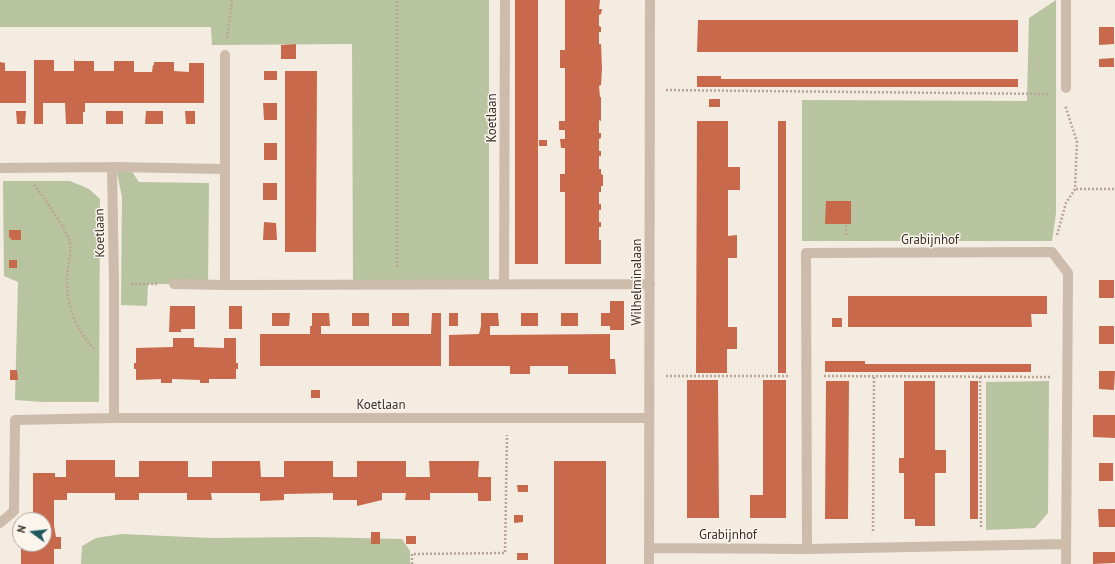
<!DOCTYPE html>
<style>
body{margin:0}
#map{position:relative;width:1115px;height:564px;overflow:hidden;background:#f4ebe1;font-family:"PT Sans",sans-serif}
canvas{display:block}
.north{position:absolute;left:12px;top:512px;width:40px;height:40px;box-sizing:border-box;background:#fbf5ee;border:1px solid #aea6a0;border-radius:50%;rotate:285deg;font-size:11px;font-weight:700;line-height:16px;text-align:center;color:#3b302b}
.north::after{content:'';display:block;margin:auto;width:14px;height:18px;background:#1f5a5e;clip-path:polygon(50% 0,100% 100%,50% 72%,0 100%)}
</style>
<div id="map">
<canvas width="1115" height="564"></canvas>
<div class="north">N</div>
</div>
<script>
const context = document.querySelector('canvas').getContext('2d');
context.lineJoin = 'round';
function paint(path, color) {
  context.fillStyle = color;
  context.fill(path, 'evenodd');
}
function stroke(path, color, width, dash) {
  context.strokeStyle = color;
  context.lineWidth = width;
  context.lineCap = dash ? 'butt' : 'round';
  context.setLineDash(dash || []);
  context.stroke(path);
}
function drawText(font, color, halo, rows, align = 'center') {
  context.font = font + ' "PT Sans",sans-serif';
  context.lineWidth = 3;
  context.setLineDash([]);
  context.textBaseline = 'middle';
  context.strokeStyle = halo;
  context.fillStyle = color;
  for (const [text, x, y, turn = 0] of rows) {
    context.save();
    context.translate(x, y);
    context.rotate((+turn || 0) * Math.PI / 180);
    context.textAlign = isNaN(turn) ? turn : align;
    if (halo) context.strokeText(text, 0, 0);
    context.fillText(text, 0, 0);
    context.restore();
  }
}
paint(new Path2D(`
 M 0,0 L 489,0 L 489,280 L 353,281 L 352,44 L 212,45 L 211,27 L 0,27 Z
 M 1056,0 L 1056,213 L 1052,241 L 802,241 L 802,100 L 1027,101 L 1029,18 ZM 826,201 L 851,201 L 851,223 L 826,224 Z
 M 129,167 L 139,182 L 209,183 L 208,284 L 148,284 L 147,306 L 121,305 L 122,197 L 117,173 Z
 M 3,181 L 70,181 L 89,189 L 100,199 L 99,402 L 44,402 L 15,400 L 18,282 L 4,276 Z
 M 1049,381 L 1048,513 L 1035,528 L 986,530 L 986,382 Z
 M 122,534 L 210,538 L 314,537 L 402,539 L 410,551 L 410,564 L 81,564 L 82,546 L 96,538 Z`), '#b8c4a0');
paint(new Path2D(`
 M 515,0 L 538,0 L 538,264 L 515,264 Z
 M 565,0 L 600,0 L 599,9 L 602,9 L 601,14 L 599,15 L 599,26 L 601,27 L 601,32 L 599,32 L 599,44 L 601,44 L 602,68 L 601,85 L 599,86 L 600,97 L 601,97 L 601,121 L 599,120 L 599,133 L 601,133 L 601,138 L 599,139 L 599,151 L 601,151 L 601,156 L 599,156 L 599,169 L 601,169 L 601,174 L 603,175 L 603,186 L 601,186 L 601,192 L 599,192 L 599,204 L 601,204 L 601,210 L 599,210 L 599,222 L 601,222 L 601,227 L 599,227 L 599,240 L 601,240 L 601,264 L 565,264 L 565,192 L 560,192 L 560,174 L 565,174 L 565,148 L 561,148 L 560,139 L 565,139 L 565,130 L 559,130 L 559,121 L 565,121 L 565,68 L 560,68 L 560,50 L 565,50 Z
 M 698,20 L 1018,20 L 1018,52 L 697,52 Z
 M 1099,27 L 1114,27 L 1114,44 L 1099,45 Z
 M 296,44 L 296,59 L 281,59 L 281,45 Z
 M 1114,58 L 1114,67 L 1099,67 L 1099,59 Z
 M 74,59 L 75,61 L 94,61 L 94,71 L 114,71 L 114,61 L 134,61 L 134,72 L 152,72 L 153,65 L 154,65 L 154,62 L 174,62 L 174,71 L 189,72 L 189,63 L 204,63 L 204,103 L 85,103 L 85,112 L 83,112 L 83,124 L 66,124 L 65,103 L 43,103 L 43,124 L 34,124 L 34,60 L 54,60 L 54,71 L 74,71 Z
 M 0,62 L 5,63 L 5,71 L 26,71 L 26,103 L 0,103 Z
 M 264,71 L 277,71 L 277,80 L 264,80 Z
 M 285,71 L 317,71 L 316,252 L 285,252 Z
 M 697,76 L 721,76 L 721,79 L 1018,79 L 1018,87 L 697,87 Z
 M 709,99 L 720,99 L 720,107 L 709,107 Z
 M 263,103 L 277,103 L 277,120 L 264,120 Z
 M 16,111 L 26,111 L 25,124 L 17,124 Z
 M 106,111 L 123,111 L 123,124 L 106,124 Z
 M 146,111 L 163,111 L 163,124 L 145,124 Z
 M 185,111 L 195,111 L 195,124 L 186,124 Z
 M 697,121 L 728,121 L 728,167 L 740,167 L 740,190 L 728,190 L 728,236 L 737,235 L 737,258 L 728,258 L 728,327 L 737,327 L 737,349 L 727,349 L 727,373 L 696,373 Z
 M 778,121 L 786,121 L 786,373 L 778,373 Z
 M 539,140 L 547,140 L 547,146 L 539,146 Z
 M 264,143 L 277,143 L 277,160 L 264,160 Z
 M 263,183 L 277,183 L 277,200 L 263,200 Z
 M 826,201 L 851,201 L 851,224 L 825,224 Z
 M 264,222 L 276,223 L 277,240 L 263,240 Z
 M 9,230 L 21,230 L 21,240 L 12,240 L 9,237 Z
 M 9,260 L 17,260 L 17,268 L 9,268 Z
 M 1099,280 L 1114,280 L 1114,298 L 1099,298 Z
 M 848,296 L 1047,296 L 1047,314 L 1031,314 L 1032,327 L 848,327 Z
 M 610,301 L 624,301 L 624,330 L 610,330 L 610,326 L 601,326 L 601,313 L 610,313 Z
 M 170,306 L 195,306 L 195,329 L 181,329 L 181,332 L 169,332 Z
 M 229,306 L 242,306 L 242,329 L 229,329 Z
 M 272,313 L 290,313 L 289,326 L 272,326 Z
 M 312,313 L 329,313 L 330,326 L 321,326 L 321,334 L 431,334 L 432,313 L 441,313 L 441,366 L 260,366 L 260,334 L 310,334 L 310,326 L 312,326 Z
 M 352,313 L 369,313 L 369,326 L 352,326 Z
 M 392,313 L 409,313 L 409,326 L 392,326 Z
 M 449,313 L 458,313 L 458,326 L 449,326 Z
 M 481,313 L 498,313 L 499,326 L 490,326 L 490,335 L 610,334 L 610,359 L 615,359 L 616,374 L 568,374 L 568,366 L 530,366 L 530,374 L 510,374 L 510,366 L 449,366 L 449,335 L 479,334 L 481,326 Z
 M 521,313 L 538,313 L 538,326 L 521,326 Z
 M 561,313 L 578,313 L 578,326 L 561,326 Z
 M 832,318 L 842,318 L 842,327 L 832,327 Z
 M 1099,326 L 1114,326 L 1114,344 L 1099,344 Z
 M 173,338 L 194,338 L 194,347 L 224,348 L 224,338 L 236,338 L 236,363 L 238,363 L 238,369 L 236,369 L 236,379 L 209,379 L 209,383 L 200,383 L 200,380 L 172,379 L 172,383 L 161,383 L 161,379 L 136,380 L 136,369 L 134,369 L 134,363 L 136,363 L 136,348 L 173,347 Z
 M 825,361 L 865,361 L 865,364 L 1031,364 L 1031,372 L 825,372 Z
 M 10,370 L 17,370 L 18,380 L 10,380 Z
 M 1099,371 L 1115,371 L 1114,390 L 1099,389 Z
 M 687,380 L 718,380 L 719,518 L 687,518 Z
 M 763,380 L 786,380 L 786,518 L 750,518 L 750,495 L 763,495 Z
 M 826,381 L 849,381 L 848,519 L 825,519 Z
 M 904,381 L 935,381 L 935,450 L 946,450 L 946,473 L 935,473 L 935,526 L 915,526 L 915,519 L 904,519 L 904,473 L 899,473 L 899,458 L 904,458 Z
 M 970,381 L 978,381 L 978,519 L 970,519 Z
 M 311,390 L 320,390 L 320,398 L 311,398 Z
 M 1093,415 L 1115,415 L 1115,438 L 1093,437 Z
 M 66,460 L 115,460 L 115,477 L 139,477 L 139,461 L 188,461 L 188,477 L 212,477 L 212,461 L 260,461 L 261,477 L 284,477 L 284,461 L 333,461 L 333,477 L 357,477 L 357,461 L 406,461 L 406,477 L 430,477 L 429,461 L 479,461 L 478,477 L 491,477 L 491,501 L 478,501 L 478,493 L 430,493 L 430,500 L 405,500 L 406,493 L 382,493 L 382,500 L 357,506 L 357,500 L 333,500 L 333,493 L 284,494 L 284,500 L 260,501 L 260,493 L 211,493 L 212,500 L 187,500 L 187,493 L 139,493 L 139,500 L 115,500 L 115,493 L 67,493 L 67,500 L 54,500 L 54,526 L 56,537 L 61,537 L 61,549 L 54,549 L 54,564 L 21,564 L 21,549 L 38,549 L 37,544 L 44,544 L 44,520 L 33,520 L 33,473 L 55,473 L 55,477 L 66,477 Z
 M 554,461 L 606,461 L 606,564 L 554,564 Z
 M 1099,463 L 1113,463 L 1113,481 L 1099,481 Z
 M 517,485 L 528,485 L 528,492 L 518,492 Z
 M 1098,509 L 1115,509 L 1115,527 L 1099,527 Z
 M 514,515 L 523,515 L 523,522 L 514,523 Z
 M 371,532 L 380,532 L 380,544 L 371,544 Z
 M 406,536 L 416,536 L 416,544 L 406,544 Z
 M 1093,552 L 1115,552 L 1115,563 L 1093,564 Z
 M 517,553 L 528,553 L 528,560 L 517,560 Z`), '#c8694b');
stroke(new Path2D(`
 M 227,38 L 232,0
 M 666,90 L 1049,94
 M 34,185 C 42,194 67,231 70,242 C 72,254 67,267 67,279 C 66,306 77,332 96,351
 M 1076,189 L 1115,189
 M 846,235 L 846,224
 M 1057,235 L 1066,203 L 1075,189 L 1077,142 L 1065,105
 M 397,267 L 397,0
 M 131,284 L 158,284
 M 666,376 L 789,376
 M 824,376 L 1051,377
 M 980,377 L 981,529
 M 873,531 L 874,377
 M 412,564 L 412,554 L 505,553 L 507,435`), '#b9a596', 2.5, [2, 2]);
stroke(new Path2D(`
 M 225,55 L 225,285
 M 1066,88 L 1066,0
 M 112,167 L 114,284 L 114,418
 M 0,168 L 112,167 L 225,169
 M 174,284 L 225,285 L 650,284
 M 504,284 L 505,0
 M 0,523 L 14,511 L 15,420 L 114,418 L 649,418
 M 649,548 L 807,549 L 1066,544
 M 807,549 L 806,253 L 1052,252 L 1068,273 L 1066,564
 M 649,564 L 650,0`), '#cdbbac', 10);
drawText('13px', '#3b302b', '#fbf5ee', [
 ["Koetlaan",492,118,-90],
 ["Koetlaan",100,233,-91],
 ["Grabijnhof",930,240],
 ["Wilhelminalaan",637,282,-90],
 ["Koetlaan",381,405],
 ["Grabijnhof",728,535]
]);
</script>
